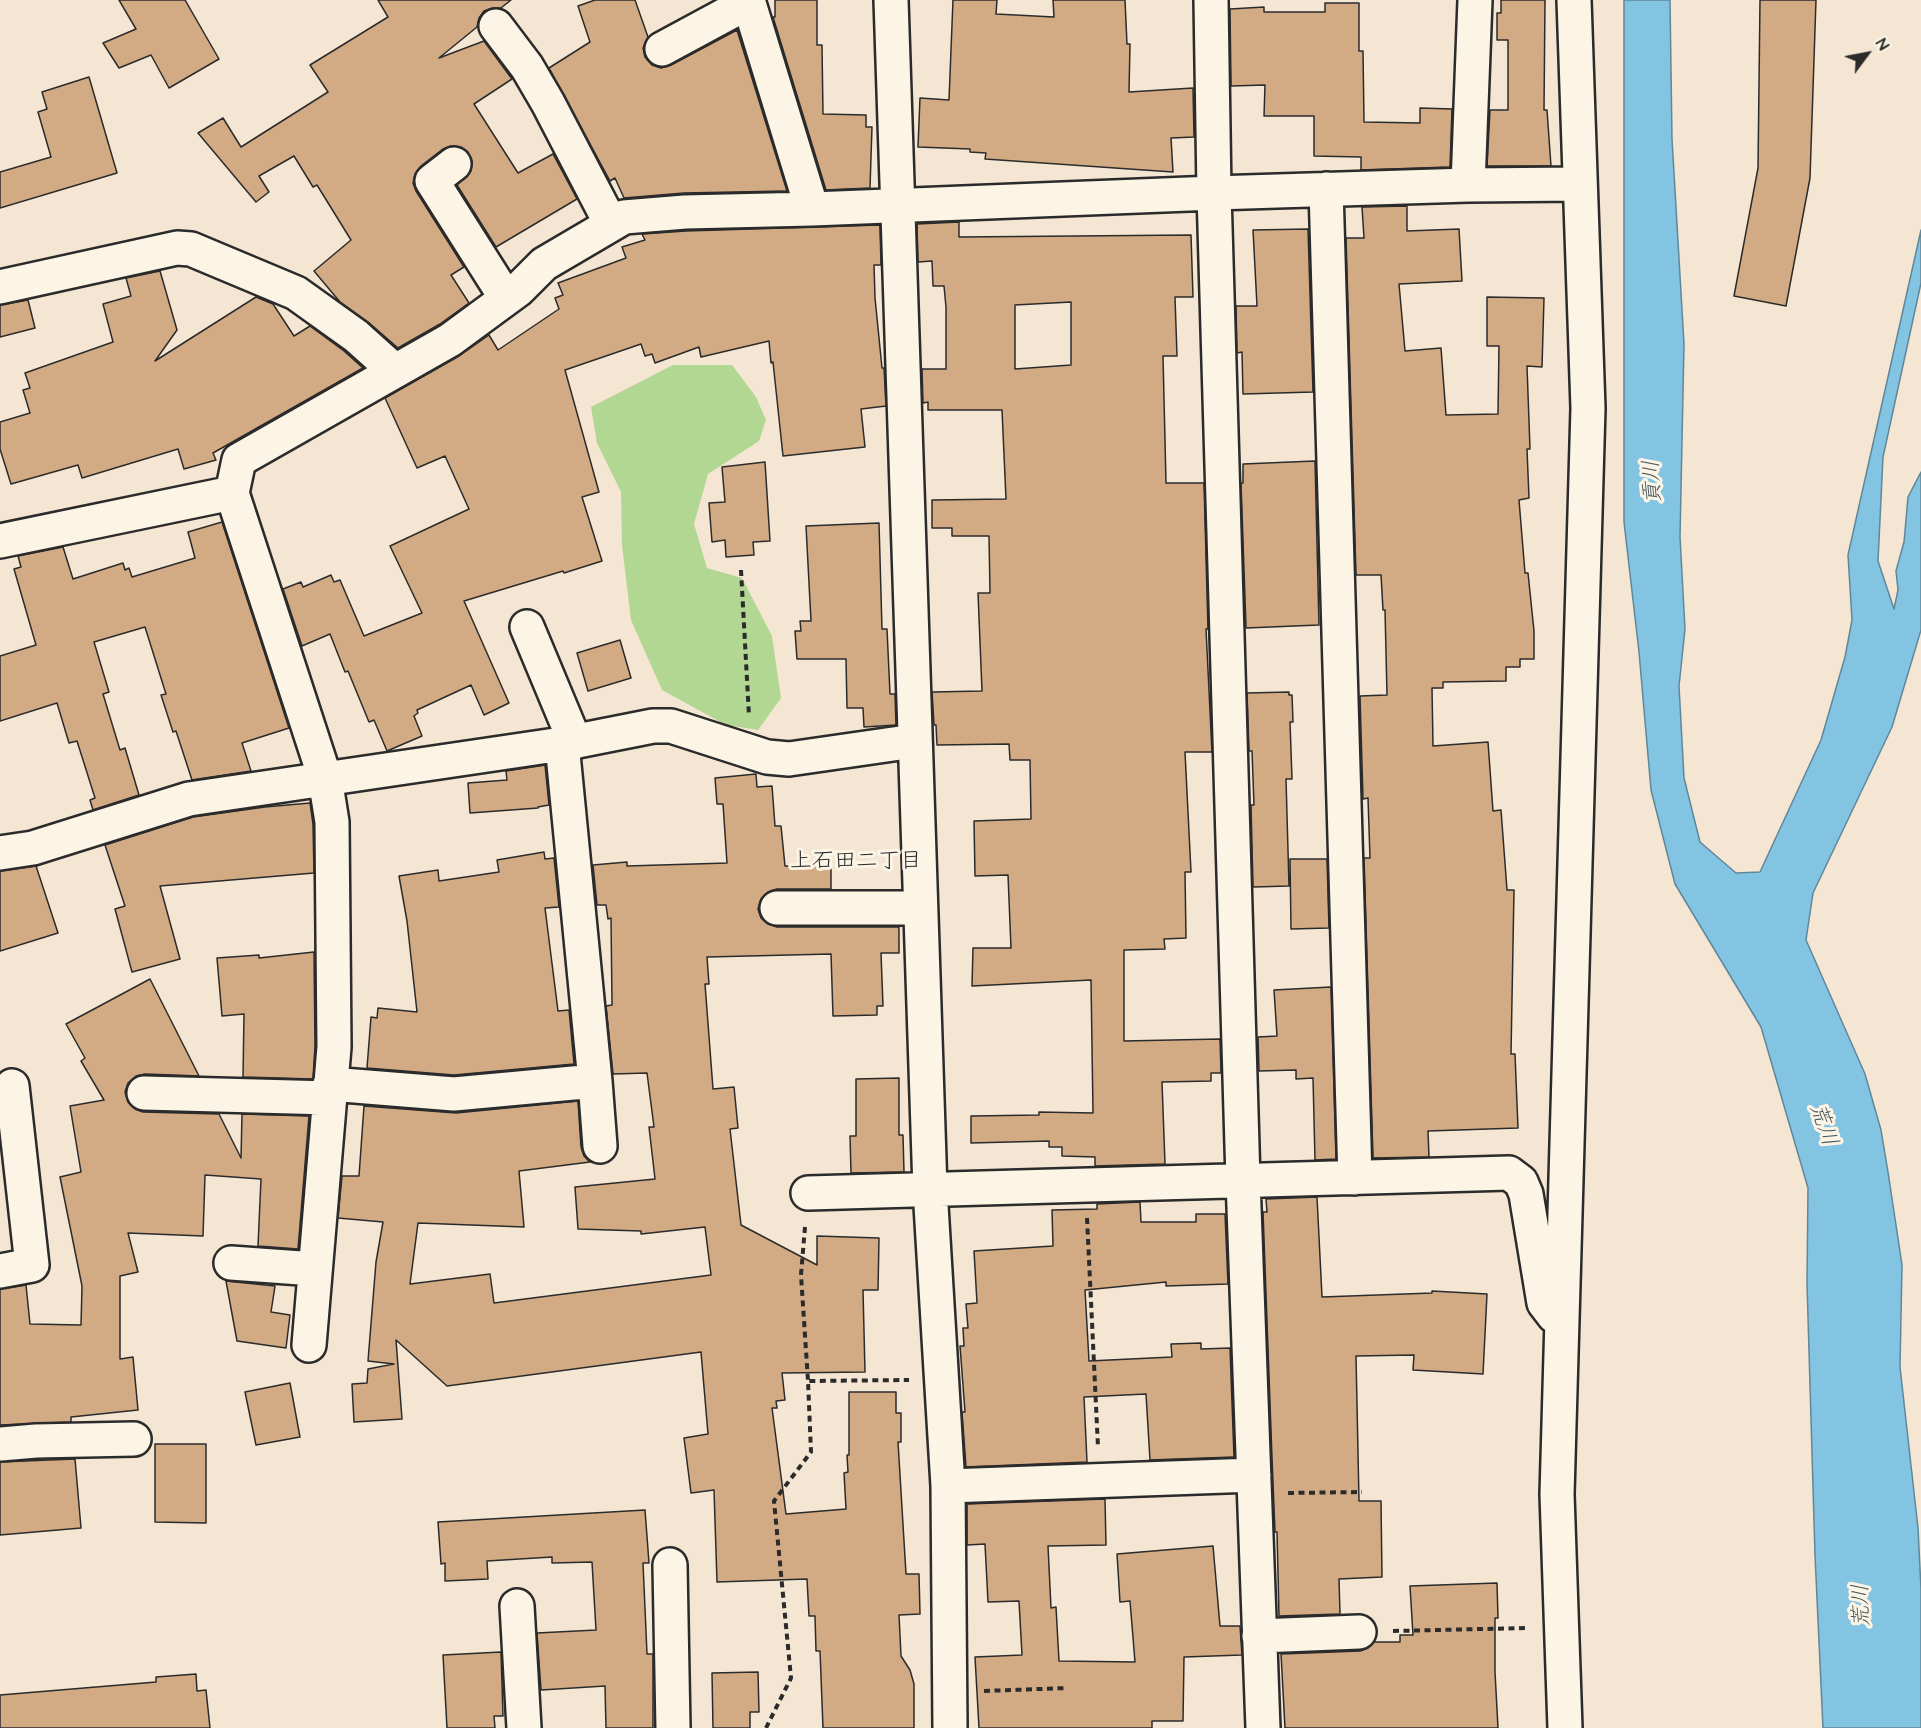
<!DOCTYPE html>
<meta charset="utf-8">
<style>
body{margin:0}
#map{position:relative;width:1921px;height:1728px;overflow:hidden;background:#f4e6d2;font-family:"Architects Daughter",sans-serif}
canvas{display:block}
.north{position:absolute;left:1837px;top:24px;width:60px;height:60px;-webkit-text-stroke:4px #fcf5e5;paint-order:stroke;rotate:58deg;font-size:16px;font-weight:700;line-height:24px;text-align:center;color:#2b2b2b}
.north::after{content:'';display:block;margin:auto;width:21px;height:27px;background:#2b2b2b;clip-path:polygon(50% 0,100% 100%,50% 72%,0 100%)}
</style>
<div id="map">
<canvas width="1921" height="1728"></canvas>
<div class="north">N</div>
</div>
<script>
const context = document.querySelector('canvas').getContext('2d');
context.lineJoin = 'round';
function paint(path, color) {
  context.fillStyle = color;
  context.fill(path, 'evenodd');
}
function stroke(path, color, width, dash) {
  context.strokeStyle = color;
  context.lineWidth = width;
  context.lineCap = dash ? 'butt' : 'round';
  context.setLineDash(dash || []);
  context.stroke(path);
}
function drawText(font, color, halo, rows, align = 'center') {
  context.font = font + ' "Architects Daughter","Klee One",sans-serif';
  context.lineWidth = 6;
  context.setLineDash([]);
  context.textBaseline = 'middle';
  context.strokeStyle = halo;
  context.fillStyle = color;
  for (const [text, x, y, turn = 0] of rows) {
    context.save();
    context.translate(x, y);
    context.rotate((+turn || 0) * Math.PI / 180);
    context.textAlign = isNaN(turn) ? turn : align;
    if (halo) context.strokeText(text, 0, 0);
    context.fillText(text, 0, 0);
    context.restore();
  }
}
paint(new Path2D(`
 M 673,365 L 732,365 L 756,397 L 766,420 L 759,441 L 708,474 L 694,524 L 707,568 L 742,578 L 772,636 L 781,698 L 758,730 L 726,725 L 662,690 L 631,620 L 622,545 L 621,492 L 597,443 L 591,407 Z`), '#b1d792');
const water = new Path2D(`
 M 1624,0 L 1670,0 L 1672,139 L 1684,344 L 1680,537 L 1685,629 L 1679,686 L 1684,778 L 1700,842 L 1736,873 L 1760,872 L 1821,740 L 1845,657 L 1852,620 L 1848,555 L 1921,230 L 1921,283 L 1883,457 L 1878,561 L 1894,609 L 1898,590 L 1896,571 L 1904,542 L 1908,497 L 1921,472 L 1921,630 L 1892,727 L 1813,893 L 1806,940 L 1865,1074 L 1881,1130 L 1888,1172 L 1902,1265 L 1900,1367 L 1918,1528 L 1921,1589 L 1921,1728 L 1823,1728 L 1815,1555 L 1807,1283 L 1808,1188 L 1761,1027 L 1675,884 L 1651,790 L 1639,652 L 1624,522 Z`);
paint(water, '#83c4e3');
stroke(water, '#608799', 1.5);
const building = new Path2D(`
 M 119,0 L 185,0 L 219,59 L 169,88 L 151,55 L 119,68 L 103,43 L 136,29 Z
 M 378,0 L 511,0 L 501,8 L 493,8 L 484,11 L 479,18 L 477,27 L 439,58 L 484,41 L 512,79 L 474,104 L 518,173 L 553,154 L 577,199 L 496,247 L 457,185 L 471,171 L 472,161 L 468,152 L 461,147 L 451,146 L 443,149 L 421,166 L 415,174 L 413,183 L 416,191 L 464,267 L 451,275 L 469,303 L 440,324 L 398,348 L 368,322 L 340,302 L 314,271 L 351,240 L 317,185 L 313,187 L 294,156 L 259,176 L 269,192 L 256,202 L 198,133 L 223,118 L 241,147 L 328,92 L 310,65 L 388,17 Z
 M 595,0 L 635,0 L 648,37 L 643,48 L 645,57 L 652,65 L 661,68 L 671,65 L 737,30 L 787,191 L 684,193 L 624,198 L 615,178 L 610,181 L 549,68 L 590,42 L 578,6 Z
 M 775,0 L 817,0 L 817,45 L 822,45 L 823,114 L 866,115 L 866,127 L 872,127 L 870,188 L 826,190 L 773,17 L 775,17 Z
 M 953,0 L 997,0 L 996,14 L 1054,17 L 1053,0 L 1125,0 L 1127,44 L 1130,44 L 1129,92 L 1193,88 L 1194,137 L 1171,138 L 1173,172 L 985,159 L 986,153 L 970,152 L 970,149 L 918,147 L 920,98 L 949,100 Z
 M 1501,0 L 1545,0 L 1544,110 L 1547,110 L 1551,166 L 1487,166 L 1490,110 L 1508,110 L 1508,40 L 1497,40 L 1497,13 L 1501,13 Z
 M 1760,0 L 1816,0 L 1810,178 L 1786,306 L 1734,296 L 1758,168 Z
 M 1325,3 L 1359,3 L 1359,51 L 1363,51 L 1364,122 L 1420,123 L 1420,108 L 1452,109 L 1450,167 L 1361,170 L 1361,157 L 1314,156 L 1314,116 L 1264,116 L 1265,85 L 1231,86 L 1230,9 L 1264,7 L 1264,12 L 1325,12 Z
 M 89,77 L 117,173 L 0,208 L 0,172 L 51,157 L 38,112 L 47,109 L 42,92 Z
 M 1407,206 L 1407,231 L 1459,229 L 1462,281 L 1399,284 L 1405,351 L 1441,348 L 1446,415 L 1498,414 L 1499,346 L 1487,346 L 1487,297 L 1544,298 L 1542,367 L 1527,366 L 1530,449 L 1527,449 L 1529,498 L 1519,500 L 1525,573 L 1528,573 L 1534,631 L 1534,659 L 1520,659 L 1520,667 L 1506,667 L 1506,681 L 1443,682 L 1443,688 L 1432,688 L 1433,746 L 1488,742 L 1493,811 L 1501,810 L 1507,890 L 1514,890 L 1511,1054 L 1515,1054 L 1518,1128 L 1428,1131 L 1429,1157 L 1373,1158 L 1364,858 L 1370,858 L 1368,798 L 1363,799 L 1360,696 L 1387,695 L 1385,610 L 1383,610 L 1381,575 L 1356,575 L 1346,238 L 1364,238 L 1362,207 Z
 M 959,222 L 959,237 L 1191,235 L 1193,297 L 1175,297 L 1177,356 L 1163,356 L 1166,483 L 1204,483 L 1208,629 L 1206,629 L 1212,752 L 1185,752 L 1191,872 L 1185,872 L 1186,938 L 1164,939 L 1165,949 L 1124,950 L 1124,1041 L 1220,1039 L 1221,1073 L 1211,1073 L 1211,1081 L 1162,1082 L 1165,1164 L 1095,1166 L 1095,1157 L 1062,1156 L 1062,1147 L 1049,1147 L 1049,1141 L 971,1143 L 971,1116 L 1039,1115 L 1039,1112 L 1093,1113 L 1091,980 L 972,986 L 973,948 L 1011,948 L 1008,875 L 975,876 L 974,821 L 1031,819 L 1030,760 L 1010,760 L 1009,744 L 937,745 L 936,725 L 934,725 L 932,692 L 982,691 L 978,593 L 990,593 L 989,536 L 952,536 L 952,528 L 932,528 L 932,500 L 1006,499 L 1002,410 L 928,410 L 928,402 L 923,403 L 922,369 L 946,369 L 946,307 L 944,286 L 933,286 L 932,261 L 918,262 L 917,224 ZM 1071,302 L 1071,365 L 1015,369 L 1015,305 Z
 M 880,225 L 881,265 L 874,265 L 875,298 L 882,368 L 884,368 L 886,406 L 861,409 L 865,447 L 783,456 L 773,362 L 771,363 L 769,341 L 701,357 L 699,347 L 655,363 L 652,354 L 645,356 L 641,344 L 565,370 L 599,492 L 582,497 L 602,561 L 564,573 L 563,571 L 464,601 L 509,703 L 484,715 L 471,685 L 417,710 L 418,713 L 414,716 L 422,736 L 387,751 L 374,720 L 369,722 L 348,671 L 345,672 L 330,634 L 302,646 L 283,589 L 301,582 L 303,587 L 331,575 L 334,582 L 340,580 L 364,636 L 422,613 L 390,546 L 469,509 L 445,456 L 417,468 L 385,398 L 459,356 L 489,335 L 498,350 L 559,309 L 555,298 L 563,295 L 558,283 L 626,258 L 622,247 L 645,240 L 642,234 L 686,231 Z
 M 1308,229 L 1313,392 L 1243,394 L 1242,352 L 1237,353 L 1236,306 L 1257,306 L 1253,230 Z
 M 160,271 L 177,330 L 155,361 L 256,297 L 273,304 L 294,336 L 310,326 L 344,351 L 363,368 L 213,453 L 216,460 L 184,469 L 178,449 L 82,478 L 78,465 L 11,484 L 0,449 L 0,422 L 30,413 L 23,390 L 30,388 L 25,373 L 113,342 L 103,304 L 131,296 L 126,278 Z
 M 28,300 L 35,328 L 0,337 L 0,305 Z
 M 1315,461 L 1319,625 L 1246,628 L 1241,483 L 1243,483 L 1243,464 Z
 M 765,462 L 770,541 L 753,542 L 754,555 L 726,557 L 725,540 L 712,542 L 709,503 L 725,502 L 722,467 Z
 M 222,522 L 289,728 L 242,743 L 251,771 L 192,780 L 176,731 L 173,732 L 161,695 L 166,694 L 145,627 L 94,642 L 109,692 L 103,694 L 120,750 L 125,748 L 139,795 L 93,810 L 90,800 L 95,798 L 77,741 L 69,743 L 57,703 L 0,721 L 0,656 L 36,645 L 14,569 L 21,567 L 18,556 L 63,547 L 73,579 L 123,563 L 125,570 L 129,568 L 132,577 L 195,558 L 188,532 Z
 M 879,523 L 882,629 L 887,629 L 890,694 L 895,694 L 896,725 L 864,727 L 863,708 L 847,708 L 846,659 L 797,659 L 795,631 L 801,631 L 800,621 L 811,621 L 806,526 Z
 M 620,640 L 631,678 L 588,691 L 577,653 Z
 M 1289,692 L 1289,695 L 1292,695 L 1293,722 L 1290,722 L 1292,779 L 1286,779 L 1289,886 L 1253,887 L 1251,805 L 1254,805 L 1252,751 L 1249,751 L 1247,693 Z
 M 545,765 L 549,805 L 538,807 L 538,808 L 470,813 L 468,783 L 507,780 L 506,771 Z
 M 756,774 L 757,787 L 772,786 L 775,826 L 781,826 L 785,866 L 831,866 L 831,889 L 777,889 L 768,892 L 761,899 L 758,909 L 761,918 L 768,924 L 777,927 L 899,927 L 899,953 L 881,953 L 883,1006 L 877,1006 L 877,1015 L 833,1016 L 831,954 L 707,957 L 709,984 L 705,984 L 713,1089 L 734,1087 L 738,1128 L 730,1129 L 741,1225 L 817,1265 L 817,1236 L 879,1238 L 878,1290 L 863,1290 L 865,1372 L 782,1373 L 785,1400 L 776,1401 L 777,1408 L 772,1408 L 786,1514 L 846,1509 L 844,1473 L 848,1472 L 847,1455 L 849,1455 L 849,1392 L 896,1392 L 896,1413 L 901,1413 L 901,1442 L 898,1442 L 906,1574 L 919,1574 L 920,1614 L 899,1615 L 901,1656 L 910,1670 L 914,1684 L 914,1728 L 823,1728 L 820,1651 L 816,1651 L 815,1616 L 809,1616 L 807,1579 L 717,1582 L 714,1490 L 691,1493 L 684,1438 L 708,1434 L 701,1352 L 447,1386 L 396,1340 L 402,1419 L 354,1422 L 352,1384 L 367,1383 L 368,1369 L 394,1364 L 368,1361 L 376,1262 L 383,1222 L 338,1218 L 342,1176 L 359,1176 L 364,1106 L 456,1113 L 578,1101 L 581,1147 L 584,1156 L 590,1162 L 519,1171 L 524,1227 L 418,1223 L 410,1284 L 490,1274 L 494,1303 L 711,1275 L 705,1227 L 641,1234 L 641,1231 L 578,1229 L 575,1187 L 655,1179 L 649,1127 L 654,1127 L 647,1073 L 613,1074 L 606,1006 L 612,1005 L 611,918 L 608,919 L 606,905 L 597,905 L 593,865 L 627,862 L 627,866 L 727,863 L 723,804 L 717,804 L 715,778 Z
 M 310,803 L 313,824 L 314,873 L 160,886 L 180,959 L 132,972 L 115,909 L 125,906 L 105,845 L 193,817 L 265,807 Z
 M 544,852 L 545,859 L 554,858 L 559,907 L 545,908 L 558,1011 L 569,1010 L 574,1064 L 454,1075 L 367,1068 L 371,1017 L 377,1018 L 378,1008 L 417,1012 L 407,921 L 399,876 L 438,870 L 439,881 L 499,872 L 497,860 Z
 M 1290,859 L 1327,859 L 1329,928 L 1291,929 Z
 M 36,866 L 58,933 L 0,951 L 0,871 Z
 M 314,952 L 315,1046 L 313,1079 L 243,1077 L 244,1014 L 222,1016 L 217,958 L 259,955 L 259,958 Z
 M 150,979 L 199,1076 L 145,1074 L 136,1076 L 128,1083 L 125,1092 L 128,1102 L 135,1109 L 143,1112 L 219,1114 L 241,1158 L 242,1114 L 309,1116 L 298,1249 L 258,1246 L 261,1179 L 205,1175 L 203,1236 L 128,1233 L 138,1272 L 120,1276 L 120,1359 L 133,1357 L 138,1410 L 71,1417 L 71,1422 L 0,1425 L 0,1289 L 26,1285 L 30,1324 L 81,1325 L 82,1286 L 60,1177 L 81,1172 L 70,1106 L 104,1100 L 81,1061 L 85,1058 L 66,1024 Z
 M 1331,987 L 1336,1159 L 1315,1160 L 1313,1078 L 1296,1079 L 1296,1070 L 1259,1071 L 1258,1037 L 1277,1036 L 1274,990 Z
 M 899,1078 L 899,1135 L 903,1135 L 904,1172 L 851,1173 L 850,1136 L 856,1136 L 856,1079 Z
 M 1317,1197 L 1322,1297 L 1432,1293 L 1432,1291 L 1487,1294 L 1483,1374 L 1413,1370 L 1414,1355 L 1356,1356 L 1359,1501 L 1381,1501 L 1382,1577 L 1339,1579 L 1340,1614 L 1279,1616 L 1277,1532 L 1275,1532 L 1272,1458 L 1263,1212 L 1267,1212 L 1266,1199 Z
 M 1140,1202 L 1141,1222 L 1196,1222 L 1196,1214 L 1225,1214 L 1228,1284 L 1166,1286 L 1166,1282 L 1085,1290 L 1089,1361 L 1172,1357 L 1171,1344 L 1201,1343 L 1201,1349 L 1230,1348 L 1234,1457 L 1150,1460 L 1146,1394 L 1084,1397 L 1087,1462 L 966,1467 L 962,1412 L 965,1412 L 960,1346 L 964,1346 L 963,1328 L 968,1328 L 966,1304 L 977,1303 L 974,1251 L 1053,1246 L 1052,1210 L 1097,1209 L 1097,1204 Z
 M 226,1281 L 275,1286 L 271,1312 L 290,1315 L 286,1348 L 237,1341 Z
 M 290,1383 L 300,1437 L 256,1445 L 245,1392 Z
 M 155,1444 L 206,1444 L 206,1523 L 155,1522 Z
 M 75,1459 L 81,1528 L 0,1535 L 0,1462 Z
 M 1105,1499 L 1106,1545 L 1048,1546 L 1051,1608 L 1056,1607 L 1059,1661 L 1135,1662 L 1130,1601 L 1120,1602 L 1117,1554 L 1213,1546 L 1220,1626 L 1240,1626 L 1242,1655 L 1184,1657 L 1183,1721 L 1152,1721 L 1152,1728 L 979,1728 L 975,1657 L 1022,1655 L 1019,1601 L 988,1602 L 985,1544 L 967,1545 L 967,1504 Z
 M 645,1510 L 649,1563 L 643,1563 L 647,1654 L 653,1654 L 653,1728 L 606,1728 L 605,1686 L 541,1690 L 537,1633 L 596,1630 L 592,1562 L 552,1563 L 552,1557 L 487,1561 L 488,1579 L 445,1581 L 445,1563 L 441,1564 L 438,1522 Z
 M 1497,1583 L 1498,1618 L 1495,1618 L 1495,1672 L 1498,1728 L 1285,1728 L 1281,1654 L 1360,1651 L 1368,1648 L 1374,1642 L 1400,1642 L 1400,1635 L 1413,1635 L 1410,1586 Z
 M 501,1652 L 503,1716 L 494,1716 L 495,1728 L 447,1728 L 443,1655 Z
 M 758,1672 L 759,1712 L 750,1712 L 750,1728 L 713,1728 L 712,1673 Z
 M 196,1674 L 197,1691 L 206,1690 L 210,1728 L 0,1728 L 0,1695 L 156,1682 L 156,1677 Z`);
paint(building, '#d2ab84');
stroke(building, '#2b2b2b', 1.5);
const minor = new Path2D(`
 M 748,0 L 812,209
 M 891,0 L 930,1189 L 948,1486 L 950,1728
 M 1211,0 L 1214,193 L 1243,1180 L 1263,1728
 M 496,26 L 527,67 L 548,103 L 611,224
 M 662,49 L 749,2
 M 454,164 L 432,181 L 506,298
 M 1468,185 L 1475,0
 M 1326,189 L 1355,1178
 M 0,287 L 177,248 L 191,249 L 296,293 L 356,336 L 395,371
 M 232,493 L 325,778 L 332,822 L 334,1047 L 309,1345
 M 0,541 L 232,493 L 239,460 L 450,340 L 518,290 L 544,264 L 624,217 L 685,212 L 812,209 L 1214,193 L 1468,185 L 1580,184
 M 527,627 L 575,742
 M 0,853 L 33,848 L 189,799 L 562,744 L 653,726 L 671,726 L 767,757 L 789,759 L 914,741
 M 777,908 L 920,908
 M 595,1081 L 600,1146
 M 330,1084 L 454,1094 L 595,1081 L 562,744
 M 144,1093 L 330,1098
 M 808,1193 L 1509,1173 L 1521,1182 L 1526,1194 L 1544,1303 L 1554,1316
 M 231,1263 L 315,1269
 M 0,1271 L 32,1265 L 12,1086
 M 0,1444 L 36,1441 L 134,1439
 M 948,1486 L 1254,1475
 M 670,1565 L 673,1728
 M 517,1606 L 524,1728
 M 1259,1636 L 1359,1632
 M 1565,1728 L 1557,1494 L 1588,408 L 1574,0`);
stroke(minor, '#2b2b2b', 38);
stroke(new Path2D(`
 M 741,570 L 749,716
 M 1087,1218 L 1098,1447
 M 805,1227 L 801,1275 L 808,1381
 M 1288,1493 L 1362,1492
 M 1393,1631 L 1527,1628
 M 984,1691 L 1067,1688
 M 766,1728 L 791,1678 L 774,1501 L 811,1452 L 808,1381 L 909,1380`), '#2b2b2b', 4, [6, 4.5]);
stroke(minor, '#fcf5e5', 33);
drawText('italic 22px', '#455962', '#fcf5e5', [
 ["貢川",1654,482,-93],
 ["荒川",1822,1125,71],
 ["荒川",1863,1606,-92]
]);
drawText('22px', '#2b2b2b', '#fcf5e5', [
 ["上石田二丁目",856,862]
]);
</script>
